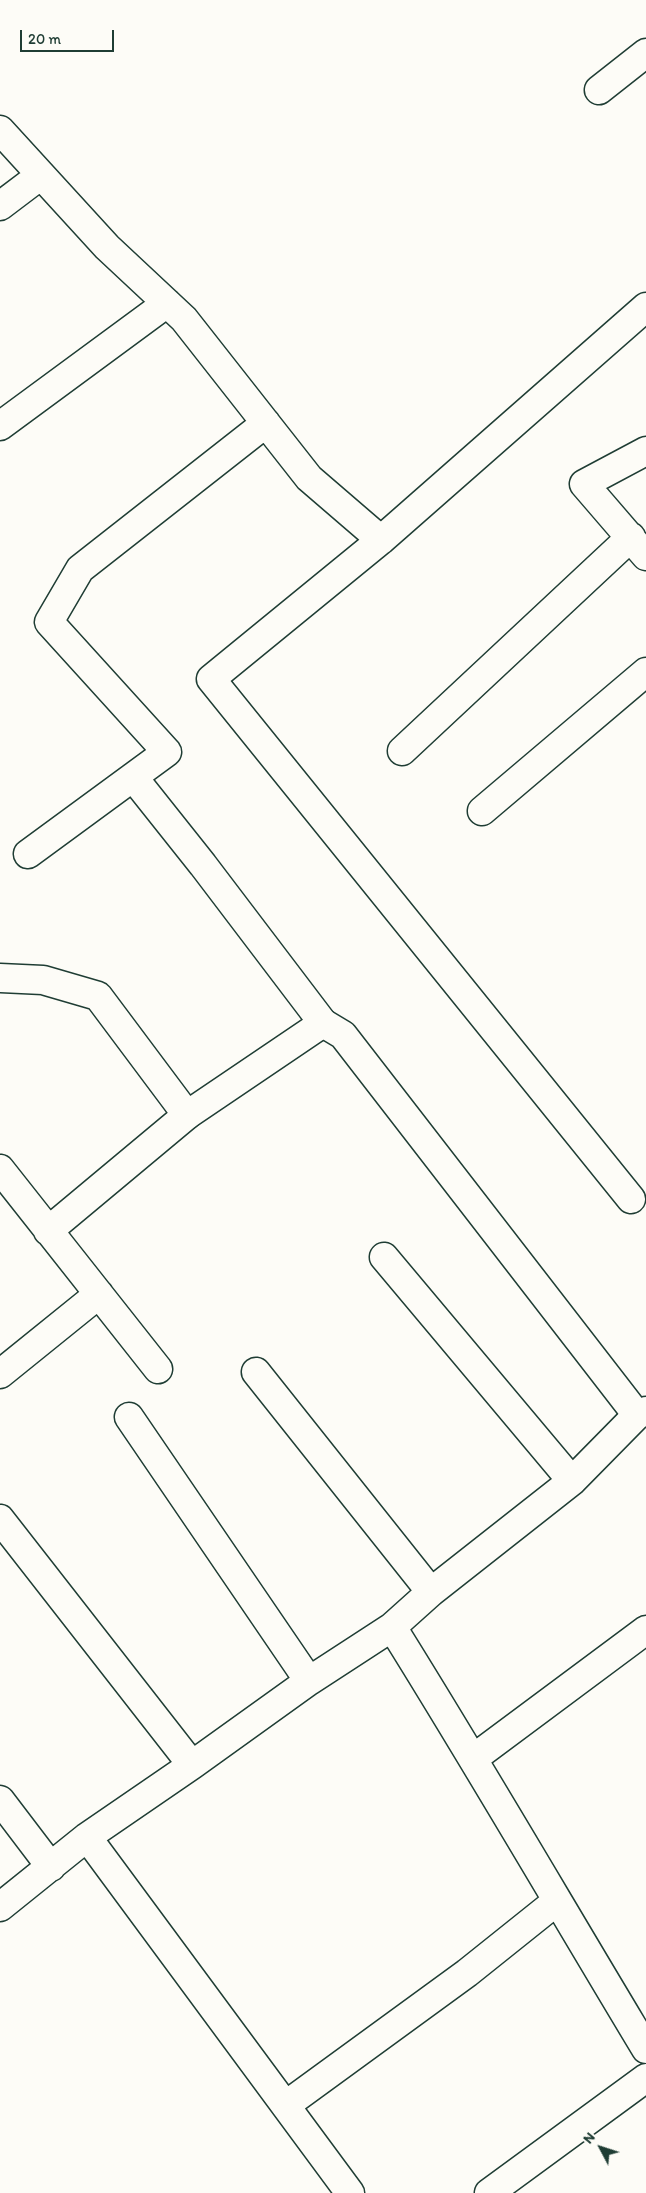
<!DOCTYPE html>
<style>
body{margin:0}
#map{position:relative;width:646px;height:2193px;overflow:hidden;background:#fdfcf7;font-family:Itim,sans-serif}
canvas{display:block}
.north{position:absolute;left:576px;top:2123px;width:50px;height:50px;-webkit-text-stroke:4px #fdfcf7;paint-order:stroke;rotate:310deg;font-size:14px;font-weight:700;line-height:20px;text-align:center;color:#1f3d34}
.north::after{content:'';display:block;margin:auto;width:18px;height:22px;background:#1f3d34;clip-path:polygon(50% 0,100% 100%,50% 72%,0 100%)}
.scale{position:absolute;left:20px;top:30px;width:94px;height:22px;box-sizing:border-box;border:2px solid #1f3d34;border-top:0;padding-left:6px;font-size:15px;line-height:18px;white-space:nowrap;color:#1f3d34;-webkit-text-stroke:4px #fdfcf7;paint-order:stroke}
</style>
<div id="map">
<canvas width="646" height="2193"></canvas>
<div class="north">N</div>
<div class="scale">20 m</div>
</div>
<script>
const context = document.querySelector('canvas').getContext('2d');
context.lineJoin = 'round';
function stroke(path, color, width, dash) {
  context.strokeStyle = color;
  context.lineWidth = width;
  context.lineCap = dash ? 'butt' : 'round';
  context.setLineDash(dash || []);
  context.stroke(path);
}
const minor = new Path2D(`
 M 599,90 L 646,53
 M 0,130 L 107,247 L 184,319 L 309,478 L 381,540
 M 0,206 L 41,175
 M 0,426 L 167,303
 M 646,451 L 584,484 L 646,556
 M 402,751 L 631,537
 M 133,777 L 203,865 L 323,1023
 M 482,811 L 646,672
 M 28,854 L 167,752 L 49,622 L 80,569 L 266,423
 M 0,1169 L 158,1369
 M 631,1199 L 211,679 L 381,540 L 646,307
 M 48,1231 L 187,1115
 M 384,1257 L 572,1481
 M 256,1372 L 431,1592
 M 0,1374 L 99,1294
 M 129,1417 L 309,1681
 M 0,1519 L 192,1765
 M 392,1627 C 479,1766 561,1908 646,2049
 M 474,1758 L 646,1630
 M 0,1800 L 51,1867
 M 87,1837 L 350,2193
 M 0,1907 L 87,1837 L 192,1765 L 309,1681 L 392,1627 L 431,1592 L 572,1481 L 637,1415 L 646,1411
 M 286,2105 L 467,1973 L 557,1901
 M 489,2193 L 646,2078`);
const tertiary = new Path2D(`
 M 0,978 L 43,980 L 98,996 L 187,1115 L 323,1023 L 343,1035 L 637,1415`);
stroke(minor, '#1f3d34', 31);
stroke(tertiary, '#1f3d34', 31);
stroke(minor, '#fdfcf7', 28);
stroke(tertiary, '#fdfcf7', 28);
</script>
